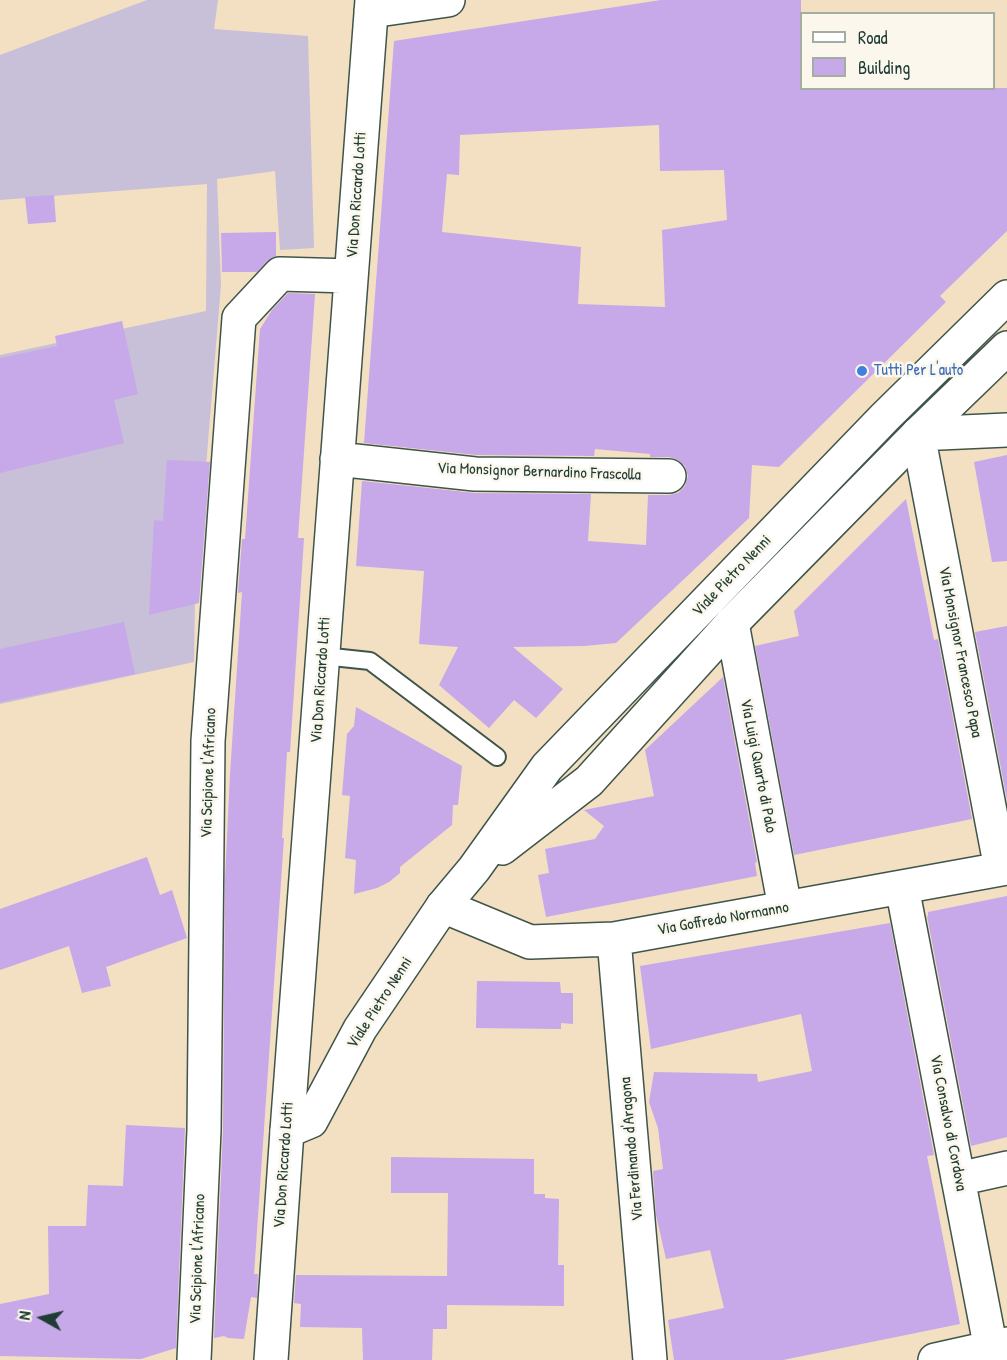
<!DOCTYPE html>
<style>
body{margin:0}
#map{position:relative;width:1007px;height:1360px;overflow:hidden;background:#f3dfc2;font-family:"Patrick Hand",sans-serif}
canvas{display:block}
.legend{position:absolute;left:800px;top:12px;width:195px;height:78px;box-sizing:border-box;background:#fbf7ec;border:2px solid #a3ada2;margin:0;padding:8px 10px;list-style:none;font-size:18px;color:#1f3d34}
.legend li{display:flex;align-items:center;gap:12px;height:30px}
.legend b{width:30px;border:2px solid #a3ada2}
.north{position:absolute;left:12px;top:1288px;width:60px;height:60px;-webkit-text-stroke:4px #fbf7ec;paint-order:stroke;rotate:278deg;font-size:16px;font-weight:700;line-height:24px;text-align:center;color:#1f3d34}
.north::after{content:'';display:block;margin:auto;width:21px;height:27px;background:#1f3d34;clip-path:polygon(50% 0,100% 100%,50% 72%,0 100%)}
</style>
<div id="map">
<canvas width="1007" height="1360"></canvas>
<ul class="legend">
<li><b style="height:8px;background:#fff"></b>Road</li>
<li><b style="height:16px;background:#c7a8e9"></b>Building</li>
</ul>
<div class="north">N</div>
</div>
<script>
const context = document.querySelector('canvas').getContext('2d');
context.lineJoin = 'round';
function paint(path, color) {
  context.fillStyle = color;
  context.fill(path, 'evenodd');
}
function stroke(path, color, width, dash) {
  context.strokeStyle = color;
  context.lineWidth = width;
  context.lineCap = dash ? 'butt' : 'round';
  context.setLineDash(dash || []);
  context.stroke(path);
}
function drawText(font, color, halo, rows, align = 'center') {
  context.font = font + ' "Patrick Hand",sans-serif';
  context.lineWidth = 5;
  context.setLineDash([]);
  context.textBaseline = 'middle';
  context.strokeStyle = halo;
  context.fillStyle = color;
  for (const [text, x, y, turn = 0] of rows) {
    context.save();
    context.translate(x, y);
    context.rotate((+turn || 0) * Math.PI / 180);
    context.textAlign = isNaN(turn) ? turn : align;
    if (halo) context.strokeText(text, 0, 0);
    context.fillText(text, 0, 0);
    context.restore();
  }
}
paint(new Path2D(`
 M 147,0 L 218,0 L 214,29 L 308,36 L 314,248 L 280,250 L 275,171 L 217,179 L 221,285 L 195,599 L 194,662 L 0,704 L 0,355 L 206,311 L 207,184 L 0,200 L 0,55 Z`), '#c8bfd8');
paint(new Path2D(`
 M 661,0 L 801,0 L 801,88 L 1007,88 L 1007,231 L 940,296 L 946,302 L 779,467 L 752,465 L 749,518 L 616,643 L 584,646 L 513,647 L 563,689 L 536,718 L 514,700 L 489,728 L 439,685 L 458,647 L 419,644 L 424,571 L 356,566 L 362,481 L 475,493 L 591,494 L 588,541 L 646,545 L 648,495 L 669,495 L 678,493 L 685,486 L 688,476 L 685,466 L 678,460 L 669,457 L 650,457 L 650,454 L 595,449 L 594,456 L 476,455 L 364,443 L 394,41 ZM 659,125 L 660,171 L 724,170 L 727,220 L 662,230 L 665,307 L 578,304 L 581,247 L 442,232 L 447,174 L 459,175 L 460,135 Z
 M 54,195 L 56,222 L 28,224 L 25,197 Z
 M 276,232 L 276,256 L 267,261 L 257,272 L 222,272 L 221,233 Z
 M 288,293 L 315,294 L 298,538 L 304,538 L 290,752 L 287,752 L 282,838 L 284,838 L 254,1274 L 258,1274 L 257,1298 L 251,1297 L 244,1339 L 228,1338 L 224,1336 L 214,1338 L 223,1130 L 225,879 L 230,774 L 242,592 L 238,593 L 242,539 L 245,539 L 260,329 L 272,310 Z
 M 122,321 L 138,394 L 114,400 L 124,443 L 0,473 L 0,358 L 57,346 L 55,336 Z
 M 1007,455 L 1007,561 L 992,562 L 974,462 Z
 M 167,460 L 210,462 L 199,603 L 149,615 L 154,520 L 163,521 Z
 M 906,499 L 934,640 L 938,639 L 972,819 L 794,855 L 755,646 L 799,636 L 794,611 Z
 M 124,622 L 135,674 L 0,702 L 0,649 Z
 M 1007,626 L 1007,800 L 975,632 Z
 M 723,677 L 757,862 L 755,863 L 757,876 L 546,917 L 538,875 L 549,873 L 545,849 L 595,839 L 604,826 L 584,810 L 654,796 L 645,750 Z
 M 356,707 L 462,766 L 458,805 L 453,805 L 452,825 L 400,867 L 400,873 L 389,882 L 377,888 L 354,894 L 356,860 L 345,858 L 350,796 L 342,795 L 347,734 L 354,726 Z
 M 147,857 L 160,895 L 172,890 L 187,938 L 106,967 L 111,986 L 82,993 L 69,946 L 0,970 L 0,909 Z
 M 1007,896 L 1007,1137 L 971,1146 L 927,916 L 928,916 L 928,912 Z
 M 890,923 L 934,1155 L 927,1156 L 960,1324 L 783,1360 L 674,1360 L 668,1320 L 724,1308 L 710,1250 L 666,1259 L 656,1215 L 653,1171 L 663,1169 L 658,1128 L 649,1102 L 654,1072 L 757,1074 L 758,1082 L 812,1071 L 801,1014 L 651,1049 L 640,966 Z
 M 477,981 L 560,982 L 561,993 L 573,993 L 573,1024 L 561,1023 L 561,1029 L 476,1028 Z
 M 126,1125 L 185,1128 L 176,1348 L 141,1359 L 0,1356 L 0,1304 L 49,1294 L 48,1226 L 86,1226 L 88,1185 L 123,1186 Z
 M 391,1157 L 534,1159 L 534,1194 L 545,1194 L 545,1198 L 559,1199 L 558,1265 L 564,1265 L 564,1306 L 447,1305 L 447,1329 L 433,1329 L 432,1360 L 363,1360 L 362,1328 L 300,1327 L 301,1304 L 294,1303 L 296,1275 L 447,1276 L 448,1193 L 391,1193 Z`), '#c7a8e9');
const lane = new Path2D(`
 M 323,656 L 370,661 L 497,757`);
const street = new Path2D(`
 M 371,11 L 448,0
 M 337,459 L 475,474 L 669,476
 M 732,623 L 785,908
 M 1001,869 L 918,434 L 1007,430
 M 902,887 L 993,1360
 M 443,906 L 530,942 L 614,939 L 1007,868
 M 614,939 L 650,1360
 M 287,1131 L 372,0
 M 958,1179 L 1007,1168
 M 194,1360 L 204,1130 L 208,741 L 239,318 L 280,274 L 351,276
 M 935,1360 L 1007,1344`);
const secondary = new Path2D(`
 M 502,848 L 589,781 L 732,623 L 918,434 L 1007,348
 M 271,1360 L 287,1131 L 311,1121 L 360,1029 L 443,906 L 474,869 L 547,767 L 885,417 L 1007,297`);
stroke(lane, '#3f5549', 20);
stroke(street, '#3f5549', 36);
stroke(secondary, '#3f5549', 36);
stroke(lane, '#fff', 16);
stroke(street, '#fff', 33);
stroke(secondary, '#fff', 33);
for (const [x, y, r, color] of [
 [862,371,6,"#3f7fe0"]
]) {
  const dot = new Path2D();
  dot.arc(x, y, r, 0, 2 * Math.PI);
  context.fillStyle = color;
  context.fill(dot);
  stroke(dot, '#fbf7ec', 2);
}
drawText('16px', '#1f3d34', '#fbf7ec', [
 ["Via Don Riccardo Lotti",357,195,-86],
 ["Via Monsignor Bernardino Frascolla",539,472,2],
 ["Viale Pietro Nenni",732,576,-46],
 ["Via Monsignor Francesco Papa",960,652,79],
 ["Via Don Riccardo Lotti",321,680,-86],
 ["Via Luigi Quarto di Palo",758,766,79],
 ["Via Scipione l'Africano",209,773,-88],
 ["Via Goffredo Normanno",723,919,-10],
 ["Viale Pietro Nenni",380,1003,-57],
 ["Via Consalvo di Cordova",948,1123,79],
 ["Via Ferdinando d'Aragona",632,1149,-95],
 ["Via Don Riccardo Lotti",284,1165,-86],
 ["Via Scipione l'Africano",198,1259,-88]
]);
drawText('16px', '#366cbe', '#fbf7ec', [
 ["Tutti Per L'auto",874,371]
], 'left');
</script>
